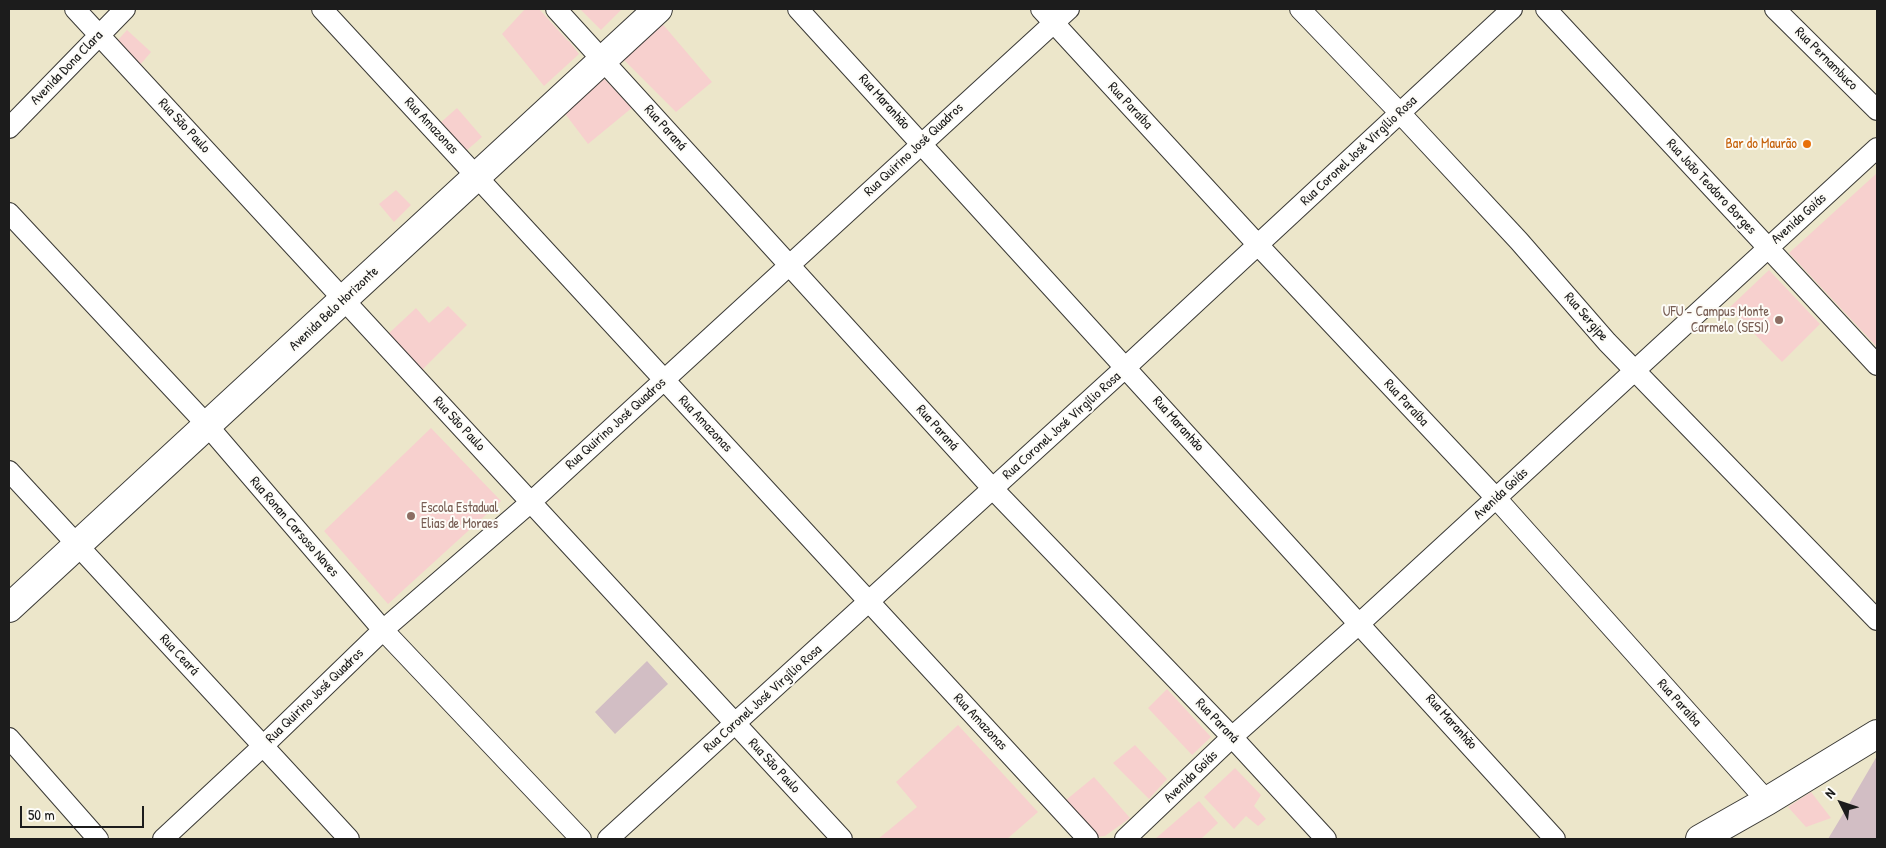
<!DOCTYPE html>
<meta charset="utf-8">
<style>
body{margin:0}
#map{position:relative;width:1886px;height:848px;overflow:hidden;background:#ece6ca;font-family:"Patrick Hand",sans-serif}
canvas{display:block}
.frame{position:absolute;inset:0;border:10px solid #1c1c1c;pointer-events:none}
.north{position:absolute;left:1816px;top:778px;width:50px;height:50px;-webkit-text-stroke:4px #fdfcf7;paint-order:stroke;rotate:311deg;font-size:14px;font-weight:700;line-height:20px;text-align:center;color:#1c1c1c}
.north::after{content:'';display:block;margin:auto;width:18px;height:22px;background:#1c1c1c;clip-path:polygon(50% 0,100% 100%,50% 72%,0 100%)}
.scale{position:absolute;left:20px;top:806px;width:124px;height:22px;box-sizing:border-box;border:2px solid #1c1c1c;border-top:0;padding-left:6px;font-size:15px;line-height:18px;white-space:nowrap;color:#1c1c1c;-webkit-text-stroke:4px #fdfcf7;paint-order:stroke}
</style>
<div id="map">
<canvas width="1886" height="848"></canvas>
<div class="frame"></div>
<div class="north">N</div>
<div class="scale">50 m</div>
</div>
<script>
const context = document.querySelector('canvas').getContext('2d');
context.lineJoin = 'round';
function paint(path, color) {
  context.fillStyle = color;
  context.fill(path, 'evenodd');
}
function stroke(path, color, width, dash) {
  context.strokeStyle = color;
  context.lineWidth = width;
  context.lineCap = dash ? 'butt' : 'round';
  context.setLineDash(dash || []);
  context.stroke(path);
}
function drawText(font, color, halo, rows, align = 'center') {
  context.font = font + ' "Patrick Hand",sans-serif';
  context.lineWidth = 4;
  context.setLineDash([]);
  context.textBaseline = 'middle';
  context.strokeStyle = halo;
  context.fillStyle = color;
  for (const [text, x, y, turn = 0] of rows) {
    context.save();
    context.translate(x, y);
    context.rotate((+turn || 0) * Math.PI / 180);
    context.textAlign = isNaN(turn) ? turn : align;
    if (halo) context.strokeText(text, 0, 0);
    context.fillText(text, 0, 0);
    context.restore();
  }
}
paint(new Path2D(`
 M 525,9 L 539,9 L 568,41 L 569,41 L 579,54 L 544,86 L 502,34 Z
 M 580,9 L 622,9 L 601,30 Z
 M 660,21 L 712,82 L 676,112 L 621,57 Z
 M 127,30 L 151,52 L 140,65 L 118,40 Z
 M 601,76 L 633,107 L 588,144 L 563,111 Z
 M 457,108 L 482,137 L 466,151 L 440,123 Z
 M 1877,173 L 1877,347 L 1789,253 Z
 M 396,190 L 411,205 L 394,222 L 379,204 Z
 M 1769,270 L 1820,324 L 1782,362 L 1729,308 Z
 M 448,306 L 467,325 L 421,371 L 387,335 L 416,308 L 429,323 Z
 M 431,428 L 501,501 L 388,604 L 324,531 Z
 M 1167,689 L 1211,737 L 1192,755 L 1148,708 Z
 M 958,725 L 1038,812 L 1007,839 L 878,839 L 917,807 L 896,782 Z
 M 1135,745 L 1167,779 L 1149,799 L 1113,763 Z
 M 1235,768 L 1261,795 L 1254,806 L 1266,819 L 1258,826 L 1246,816 L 1234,829 L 1204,797 Z
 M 1094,777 L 1130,818 L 1105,836 L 1097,837 L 1066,800 Z
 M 1811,792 L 1831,818 L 1806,827 L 1788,807 Z
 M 1199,801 L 1218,823 L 1202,838 L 1203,839 L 1155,839 Z`), '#f7d0ce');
paint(new Path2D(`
 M 647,661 L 668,684 L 615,734 L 595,712 Z
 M 1877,756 L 1877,839 L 1828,839 L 1849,804 Z`), '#d2bec4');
const street = new Path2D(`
 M 75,9 L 842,839
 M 322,9 L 1088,839
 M 556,9 L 993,489 L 1232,737 L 1326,839
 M 798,9 L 1555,839
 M 1041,9 L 1258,245 L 1496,498 L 1767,801
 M 1300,9 L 1400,113 L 1519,241 L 1607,342 L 1877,620
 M 1546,9 L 1877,365
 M 1775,9 L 1877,110
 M 9,128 L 125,9
 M 9,213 L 207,425 L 383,630 L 581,839
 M 9,471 L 349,839
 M 9,738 L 98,839
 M 163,839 L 263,746 L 383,630 L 531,502 L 1069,9
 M 608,839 L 1126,367 L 1512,9
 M 1125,839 L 1232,737 L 1360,623 L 1877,148`);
const secondary = new Path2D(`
 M 9,608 L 658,9
 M 1700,839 L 1767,801 L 1877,734`);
stroke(street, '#3b3a36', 22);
stroke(secondary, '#3b3a36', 30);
stroke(street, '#fff', 20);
stroke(secondary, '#fff', 28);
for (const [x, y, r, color] of [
 [1807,144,5,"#e8710a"],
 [1779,320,5,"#8d6e63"],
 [411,516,5,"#8d6e63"]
]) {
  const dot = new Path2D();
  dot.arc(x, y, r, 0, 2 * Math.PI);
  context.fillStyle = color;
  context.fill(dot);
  stroke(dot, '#fdfcf7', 2);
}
drawText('14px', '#1c1c1c', '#fdfcf7', [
 ["Rua Pernambuco",1826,59,45],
 ["Avenida Dona Clara",67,68,-46],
 ["Rua Maranhão",884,102,48],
 ["Rua Paraíba",1130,106,47],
 ["Rua São Paulo",184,126,47],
 ["Rua Amazonas",431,126,47],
 ["Rua Paraná",665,128,48],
 ["Rua Quirino José Quadros",914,150,-43],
 ["Rua Coronel José Virgílio Rosa",1359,151,-43],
 ["Rua João Teodoro Borges",1711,187,47],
 ["Avenida Goiás",1799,219,-42],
 ["Avenida Belo Horizonte",334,309,-43],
 ["Rua Sergipe",1586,317,49],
 ["Rua Paraíba",1406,403,47],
 ["Rua São Paulo",459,424,47],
 ["Rua Quirino José Quadros",616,424,-42],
 ["Rua Amazonas",705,424,47],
 ["Rua Maranhão",1178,424,48],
 ["Rua Coronel José Virgílio Rosa",1062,426,-42],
 ["Rua Paraná",937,428,48],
 ["Avenida Goiás",1501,494,-43],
 ["Rua Ronan Carsoso Naves",294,527,49],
 ["Rua Ceará",179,655,47],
 ["Rua Quirino José Quadros",315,696,-44],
 ["Rua Coronel José Virgílio Rosa",763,699,-42],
 ["Rua Paraíba",1679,703,48],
 ["Rua Paraná",1217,721,46],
 ["Rua Amazonas",980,722,47],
 ["Rua Maranhão",1451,722,48],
 ["Rua São Paulo",774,766,47],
 ["Avenida Goiás",1191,777,-44]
]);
drawText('14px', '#c56008', '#fdfcf7', [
 ["Bar do Maurão",1797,144]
], 'right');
drawText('14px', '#785e54', '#fdfcf7', [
 ["UFU - Campus Monte",1769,312],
 ["Carmelo (SESI)",1769,328],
 ["Escola Estadual",421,508,"left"],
 ["Elias de Moraes",421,524,"left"]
], 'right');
</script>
